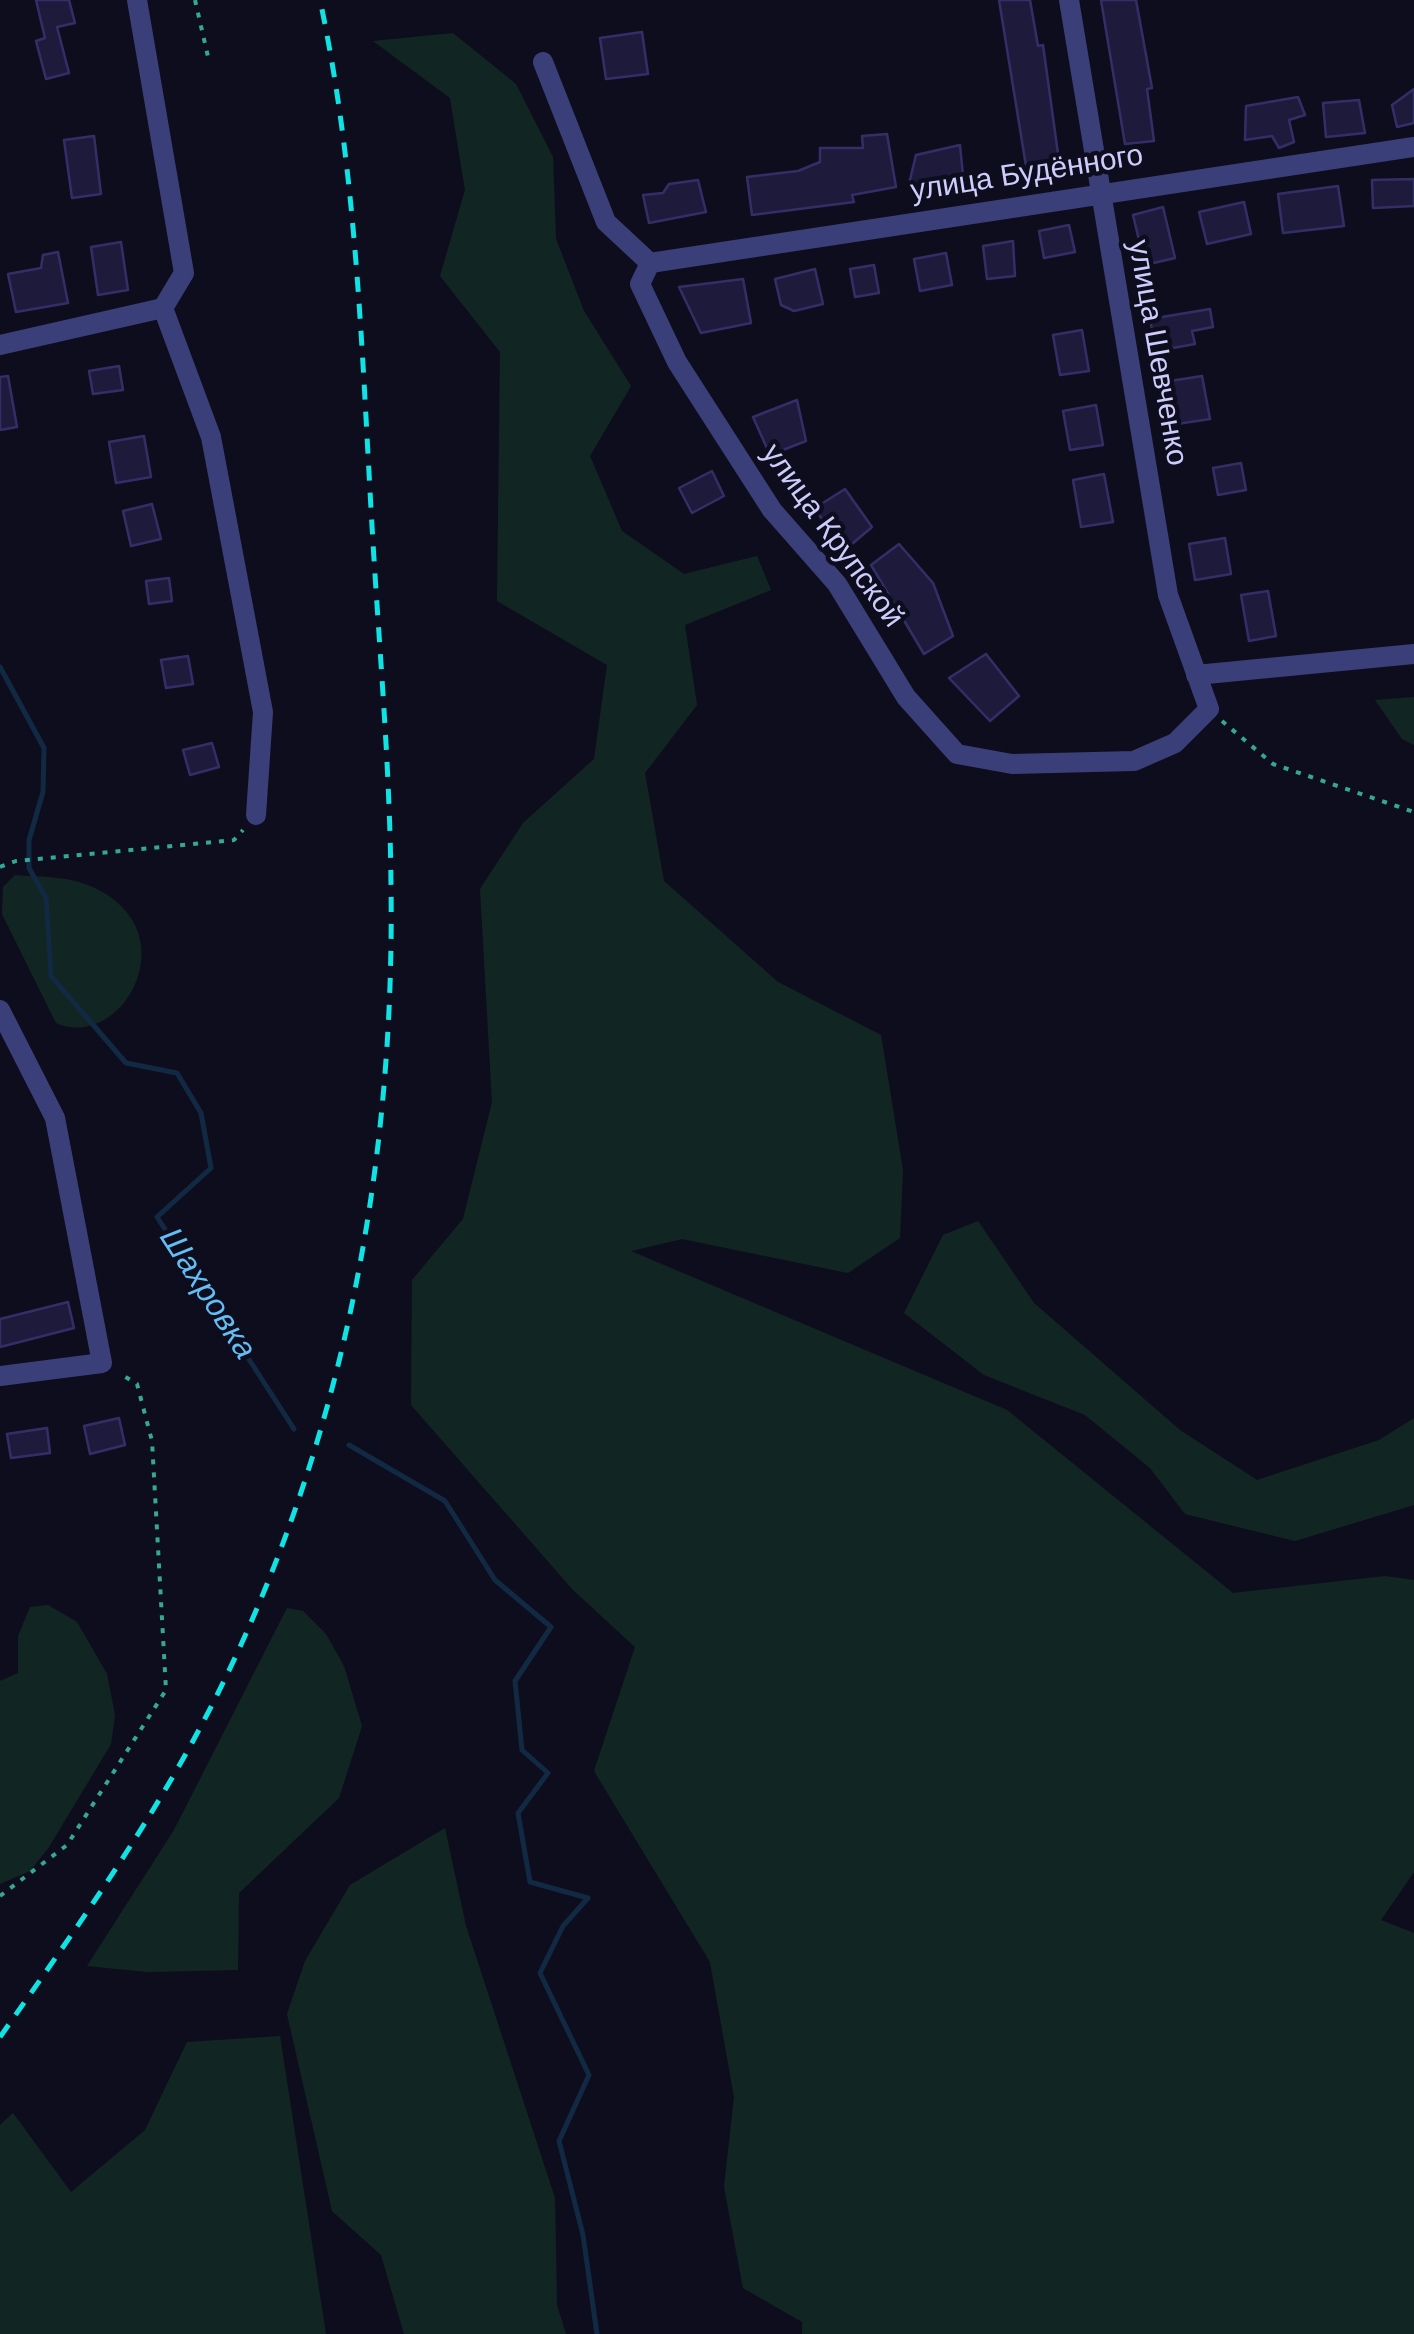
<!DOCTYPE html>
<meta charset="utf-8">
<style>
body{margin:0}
canvas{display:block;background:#0e0d1d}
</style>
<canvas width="1414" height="2334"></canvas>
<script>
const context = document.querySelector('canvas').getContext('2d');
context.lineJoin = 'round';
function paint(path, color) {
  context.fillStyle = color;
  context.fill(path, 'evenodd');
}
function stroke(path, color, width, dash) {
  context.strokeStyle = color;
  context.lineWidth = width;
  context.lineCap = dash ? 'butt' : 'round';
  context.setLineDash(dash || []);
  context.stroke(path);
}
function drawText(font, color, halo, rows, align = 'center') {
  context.font = font + ' Arial,sans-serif';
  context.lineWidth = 9;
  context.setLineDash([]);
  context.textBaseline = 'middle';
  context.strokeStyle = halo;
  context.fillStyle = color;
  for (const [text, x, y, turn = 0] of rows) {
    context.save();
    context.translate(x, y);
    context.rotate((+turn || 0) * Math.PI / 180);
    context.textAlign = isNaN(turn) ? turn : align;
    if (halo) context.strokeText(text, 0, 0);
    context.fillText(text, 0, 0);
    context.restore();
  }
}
paint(new Path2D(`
 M 453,33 L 516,84 L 553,157 L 556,239 L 584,311 L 631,386 L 590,456 L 622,531 L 684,574 L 757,556 L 771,590 L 685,625 L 697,705 L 645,773 L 664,881 L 778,982 L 881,1035 L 903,1170 L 900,1238 L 848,1273 L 682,1239 L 631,1251 L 1007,1410 L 1233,1593 L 1385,1576 L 1414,1580 L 1414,1872 L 1381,1920 L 1414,1933 L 1414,2334 L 802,2334 L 802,2322 L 743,2288 L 724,2187 L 734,2097 L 710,1962 L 594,1771 L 635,1647 L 573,1590 L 411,1405 L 412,1280 L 463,1219 L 492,1102 L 480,889 L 523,823 L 594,759 L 607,665 L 497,601 L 500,352 L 440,276 L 465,190 L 450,98 L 373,41 Z
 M 1414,697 L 1414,745 L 1402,739 L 1375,700 Z
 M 15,875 C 37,877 65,876 85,884 C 193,924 125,1053 56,1023 L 2,914 L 3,887 Z
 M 978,1221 L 1034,1303 L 1180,1430 L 1257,1480 L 1379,1440 L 1414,1418 L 1414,1505 L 1295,1541 L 1185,1514 L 1150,1468 L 1085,1415 L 984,1375 L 904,1313 L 943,1235 Z
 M 48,1605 L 77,1622 L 107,1674 L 115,1715 L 111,1744 L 49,1847 L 30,1871 L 0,1884 L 0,1681 L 18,1673 L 18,1636 L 30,1607 Z
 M 287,1608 L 303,1611 L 326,1634 L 344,1666 L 362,1726 L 339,1798 L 239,1893 L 238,1970 L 147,1972 L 87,1966 L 174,1830 Z
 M 445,1828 L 466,1926 L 555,2198 L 557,2305 L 566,2334 L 404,2334 L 381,2255 L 332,2211 L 287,2014 L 305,1961 L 350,1885 Z
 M 280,2036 L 326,2334 L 0,2334 L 0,2125 L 13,2113 L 71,2192 L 145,2130 L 187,2042 Z`), '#112623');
stroke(new Path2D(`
 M 0,667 L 44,748 L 43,792 L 29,840 L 29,868 L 46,898 L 51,976 L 126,1063 L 177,1073 L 201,1113 L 211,1168 L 157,1217 L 294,1429
 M 349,1445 L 445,1501 L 495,1580 L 551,1627 L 515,1681 L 522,1750 L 548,1773 L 518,1813 L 530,1882 L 588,1898 L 563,1926 L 540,1973 L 589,2075 L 559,2141 L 583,2235 L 597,2334`), '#112942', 5);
const building = new Path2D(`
 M 36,0 L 69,0 L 75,23 L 57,27 L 69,73 L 46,79 L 36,41 L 45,38 Z
 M 999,0 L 1030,0 L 1038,46 L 1043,45 L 1059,161 L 1026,166 Z
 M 1101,0 L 1136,0 L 1152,88 L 1147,89 L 1154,141 L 1125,144 Z
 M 642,32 L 648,74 L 606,79 L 600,38 Z
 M 1414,89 L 1414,123 L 1397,127 L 1392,105 Z
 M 1298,97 L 1305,115 L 1289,120 L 1294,142 L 1279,148 L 1272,136 L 1245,140 L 1246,106 Z
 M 1359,100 L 1365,133 L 1326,137 L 1323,103 Z
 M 887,134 L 896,187 L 852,195 L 854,202 L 752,215 L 747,177 L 798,171 L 820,162 L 820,148 L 863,148 L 862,136 Z
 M 94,136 L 101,194 L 72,198 L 64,140 Z
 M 960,145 L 964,186 L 918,191 L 915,183 L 909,184 L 916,155 Z
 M 1414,179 L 1414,206 L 1373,208 L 1372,180 Z
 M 698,180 L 706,212 L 649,223 L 643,195 L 663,193 L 669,184 Z
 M 1338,186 L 1344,226 L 1283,233 L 1278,194 Z
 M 1244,202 L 1251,234 L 1207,244 L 1199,212 Z
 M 1163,207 L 1175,258 L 1145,265 L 1133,215 Z
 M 1069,225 L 1075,252 L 1044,258 L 1039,231 Z
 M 1013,241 L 1015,276 L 987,279 L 983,246 Z
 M 121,242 L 128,290 L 98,295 L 91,247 Z
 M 58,252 L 68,303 L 16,312 L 8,274 L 41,268 L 43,255 Z
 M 946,253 L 952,285 L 920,291 L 914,259 Z
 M 874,265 L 879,293 L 855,297 L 850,269 Z
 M 815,269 L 823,304 L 794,311 L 781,305 L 775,279 Z
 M 743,279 L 751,323 L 701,333 L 679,287 Z
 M 1210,309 L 1213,327 L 1192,331 L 1195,344 L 1156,351 L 1150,319 Z
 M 1082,330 L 1089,371 L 1060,375 L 1053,335 Z
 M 119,366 L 123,390 L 93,394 L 89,371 Z
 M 8,376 L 17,427 L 0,430 L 0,377 Z
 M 1202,376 L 1210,419 L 1177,424 L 1170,381 Z
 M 797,400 L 806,441 L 770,455 L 753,417 Z
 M 1096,405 L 1103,445 L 1070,450 L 1063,411 Z
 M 144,436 L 151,477 L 116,483 L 109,442 Z
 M 1241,463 L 1246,490 L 1218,495 L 1213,468 Z
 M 712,471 L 724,496 L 692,513 L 679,488 Z
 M 1104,474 L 1113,522 L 1081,527 L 1073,480 Z
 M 845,489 L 872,527 L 839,555 L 823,541 L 831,534 L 815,508 Z
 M 152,504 L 161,539 L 131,546 L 123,511 Z
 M 1225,538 L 1231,574 L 1195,580 L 1189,544 Z
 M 899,544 L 933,583 L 953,636 L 924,654 L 871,565 Z
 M 169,578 L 172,601 L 149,604 L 146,581 Z
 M 1268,591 L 1276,636 L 1249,641 L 1241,595 Z
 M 986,654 L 1019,696 L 990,721 L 949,678 Z
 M 188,656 L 193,684 L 166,688 L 161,660 Z
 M 212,743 L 219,767 L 190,775 L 183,750 Z
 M 68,1302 L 74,1328 L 0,1347 L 0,1319 Z
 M 119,1418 L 125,1445 L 90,1454 L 84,1426 Z
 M 47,1428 L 50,1453 L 11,1458 L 7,1434 Z`);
paint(building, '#1e1a3c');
stroke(building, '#342e67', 2.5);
stroke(new Path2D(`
 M 195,0 L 209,61
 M 1222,721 L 1273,764 L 1414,812
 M 0,867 L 16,861 L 234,840 L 243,830
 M 0,1896 L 67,1845 L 166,1690 L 152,1441 L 137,1384 L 119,1373`), '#35a795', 4, [5, 8]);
stroke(new Path2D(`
 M 137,0 L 184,273 L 163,308 L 211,437 L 263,712 L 256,815
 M 543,62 L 606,222 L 650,263
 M 650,263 L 640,284 L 677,362 L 772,510 L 837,584 L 906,697 L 957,754 L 1012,764 L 1134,761 L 1175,743 L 1209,709 L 1168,595 L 1069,0
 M 650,263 L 1414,147
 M 0,345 L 163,308
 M 1196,675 L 1414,654
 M 0,1010 L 55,1118 L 102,1363 L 0,1376`), '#3b3f79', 20);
stroke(new Path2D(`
 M 0,2037 C 76,1929 153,1821 213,1703 C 342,1448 395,1169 391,885 C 390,771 380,657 373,543 C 362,362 358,178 320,0`), '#10e3e4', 5, [15, 12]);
drawText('30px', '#cdccfc', '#0e0d1d', [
 ["улица Будённого",1027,174,-9],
 ["улица Шевченко",1157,353,80],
 ["улица Крупской",832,536,54]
]);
drawText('italic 32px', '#62bef4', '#0e0d1d', [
 ["Шахровка",207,1294,57]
]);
</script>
